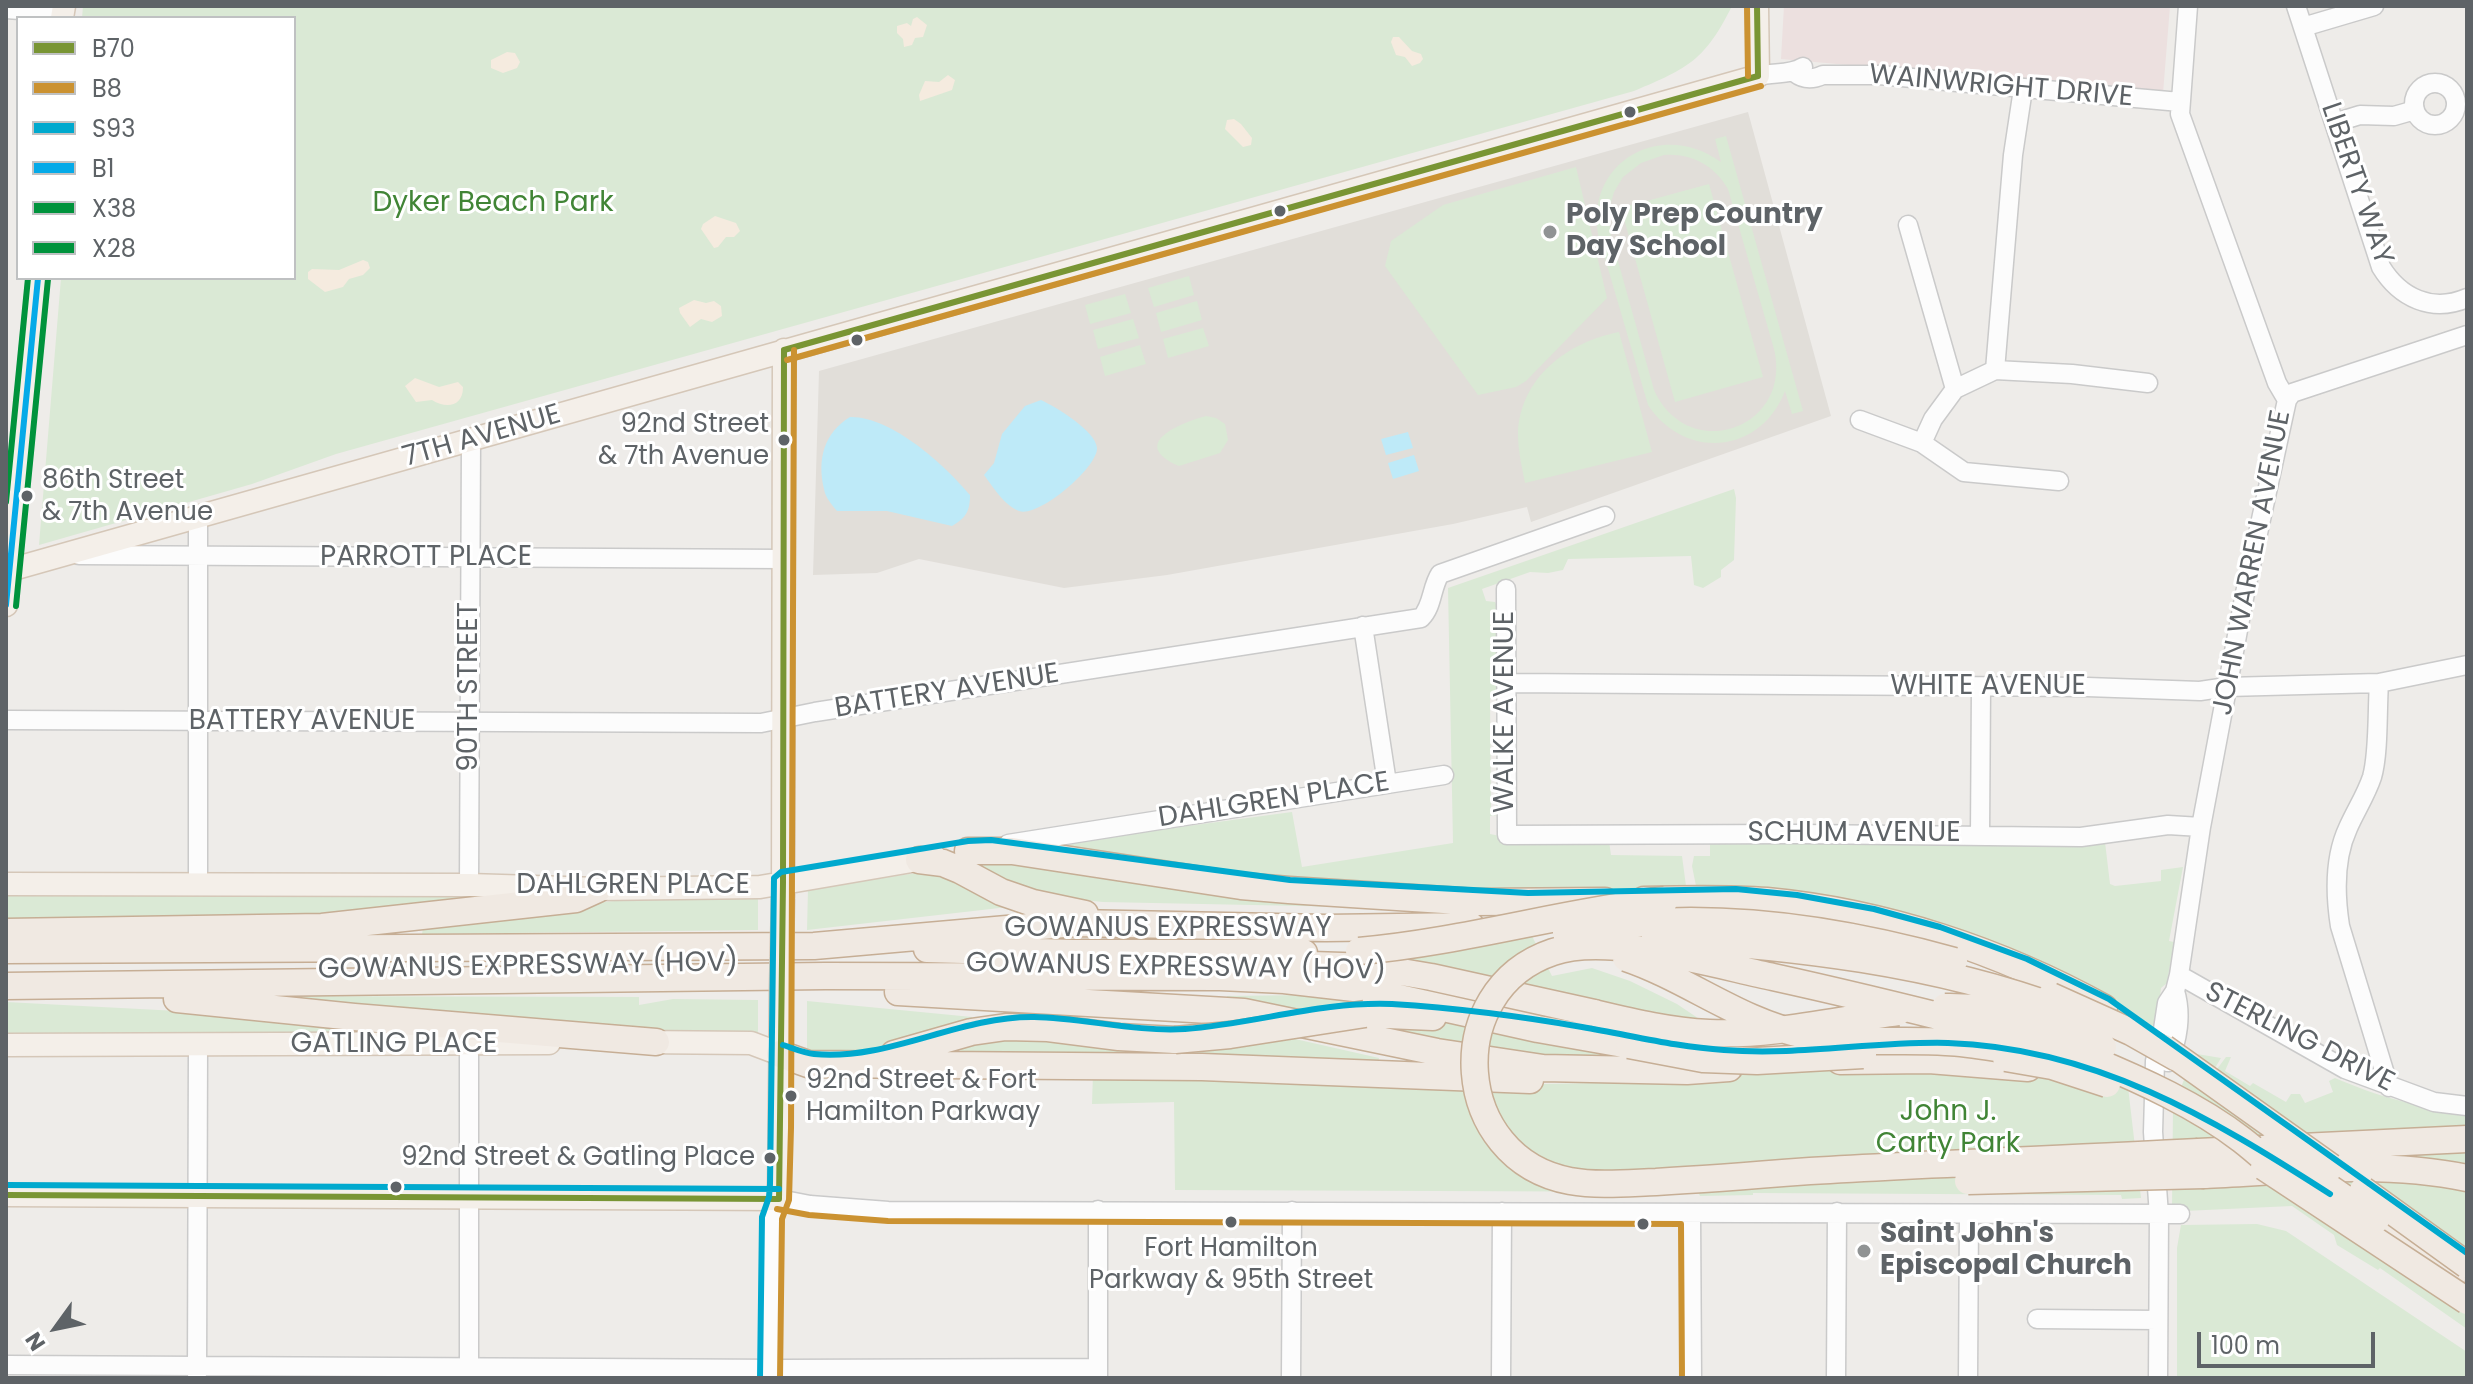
<!DOCTYPE html>
<style>
body{margin:0}
#map{position:relative;width:2473px;height:1384px;overflow:hidden;background:#eeece9;font-family:Poppins,sans-serif}
canvas{display:block}
.frame{position:absolute;inset:0;border:8px solid #5e6367;pointer-events:none}
.legend{position:absolute;left:16px;top:16px;width:280px;height:264px;box-sizing:border-box;background:#fff;border:2px solid #bfc1c2;margin:0;padding:10px 14px;list-style:none;font-size:24px;color:#5e6367}
.legend li{display:flex;align-items:center;gap:16px;height:40px}
.legend b{width:40px;border:2px solid #bfc1c2}
.north{position:absolute;left:16px;top:1288px;width:80px;height:80px;-webkit-text-stroke:6px #fff;paint-order:stroke;rotate:237deg;font-size:22px;font-weight:700;line-height:32px;text-align:center;color:#5e6367}
.north::after{content:'';display:block;margin:auto;width:28px;height:36px;background:#5e6367;clip-path:polygon(50% 0,100% 100%,50% 72%,0 100%)}
.scale{position:absolute;left:2197px;top:1332px;width:178px;height:36px;box-sizing:border-box;border:4px solid #5e6367;border-top:0;padding-left:10px;font-size:24px;line-height:28px;white-space:nowrap;color:#5e6367;-webkit-text-stroke:6px #fff;paint-order:stroke}
</style>
<div id="map">
<canvas width="2473" height="1384"></canvas>
<div class="frame"></div>
<ul class="legend">
<li><b style="height:10px;background:#799534"></b>B70</li>
<li><b style="height:10px;background:#cb9231"></b>B8</li>
<li><b style="height:10px;background:#00a9ce"></b>S93</li>
<li><b style="height:10px;background:#05aae8"></b>B1</li>
<li><b style="height:10px;background:#00933c"></b>X38</li>
<li><b style="height:10px;background:#00933c"></b>X28</li>
</ul>
<div class="north">N</div>
<div class="scale">100 m</div>
</div>
<script>
const context = document.querySelector('canvas').getContext('2d');
context.lineJoin = 'round';
function paint(path, color) {
  context.fillStyle = color;
  context.fill(path, 'evenodd');
}
function stroke(path, color, width, dash) {
  context.strokeStyle = color;
  context.lineWidth = width;
  context.lineCap = dash ? 'butt' : 'round';
  context.setLineDash(dash || []);
  context.stroke(path);
}
function drawText(font, color, halo, rows, align = 'center') {
  context.font = font + ' Poppins,sans-serif';
  context.lineWidth = 6;
  context.setLineDash([]);
  context.textBaseline = 'middle';
  context.strokeStyle = halo;
  context.fillStyle = color;
  for (const [text, x, y, turn = 0] of rows) {
    context.save();
    context.translate(x, y);
    context.rotate((+turn || 0) * Math.PI / 180);
    context.textAlign = isNaN(turn) ? turn : align;
    if (halo) context.strokeText(text, 0, 0);
    context.fillText(text, 0, 0);
    context.restore();
  }
}
paint(new Path2D(`
 M 1748,112 L 1831,416 L 1531,522 L 1527,507 L 1453,524 L 1167,575 L 1064,588 L 919,559 L 877,573 L 813,575 L 819,371 Z`), '#e1ded9');
paint(new Path2D(`
 M 1784,6 L 2170,6 L 2163,93 L 1781,59 Z`), '#ece0df');
paint(new Path2D(`
 M 83,6 L 1732,6 C 1705,60 1689,68 1634,91 L 336,454 L 252,484 L 39,545 L 61,278 L 294,278 L 294,18 L 82,18 Z
 M 1726,136 L 1803,411 L 1792,414 L 1785,391 C 1761,454 1685,461 1648,405 L 1599,238 C 1583,163 1660,118 1721,162 L 1715,139 ZM 1664,155 C 1691,153 1714,165 1728,189 L 1774,349 C 1793,429 1688,465 1654,390 L 1611,236 L 1608,213 L 1614,192 L 1623,177 L 1641,163 Z
 M 1576,167 L 1607,298 L 1526,381 L 1516,387 L 1478,395 L 1385,266 L 1391,241 L 1443,205 Z
 M 1709,184 L 1763,377 L 1675,402 L 1621,208 Z
 M 1189,276 L 1194,295 L 1154,307 L 1148,288 Z
 M 1125,294 L 1131,313 L 1090,324 L 1085,305 Z
 M 1197,301 L 1202,320 L 1161,332 L 1156,313 Z
 M 1133,319 L 1139,338 L 1098,349 L 1093,330 Z
 M 1203,328 L 1209,346 L 1168,358 L 1163,339 Z
 M 1619,332 L 1652,452 L 1525,483 C 1522,467 1518,451 1518,434 C 1520,377 1568,342 1619,332 Z
 M 1140,345 L 1146,364 L 1105,376 L 1100,357 Z
 M 1206,416 L 1216,418 L 1225,424 L 1228,440 L 1220,453 L 1179,466 C 1128,444 1180,423 1206,416 Z
 M 1734,489 L 1736,498 L 1734,560 L 1721,570 L 1721,577 L 1703,588 L 1694,585 L 1691,556 L 1568,559 L 1563,570 L 1548,573 L 1530,572 L 1482,589 L 1486,601 L 1495,602 L 1500,610 L 1501,698 L 1490,699 L 1491,811 L 1500,812 L 1500,815 L 1490,816 L 1490,834 L 1500,836 L 1501,841 L 1609,841 L 1611,855 L 1682,856 L 1686,886 L 1562,897 L 1246,877 L 1039,846 L 1292,812 L 1302,867 L 1453,843 L 1448,588 Z
 M 2105,842 L 2110,884 L 2115,886 L 2161,881 L 2161,870 L 2183,867 L 2169,941 L 2174,942 L 2167,983 L 2161,988 L 2156,1034 L 2039,966 L 1896,911 L 1825,896 L 1721,885 L 1696,886 L 1692,866 L 1694,856 L 1710,856 L 1710,843 Z
 M 959,858 L 1222,888 L 1245,900 L 1301,900 L 1352,907 L 1103,902 L 1044,896 L 1009,886 Z
 M 930,871 L 1017,906 L 807,930 L 808,889 Z
 M 6,893 L 502,895 L 338,921 L 6,927 Z
 M 758,897 L 758,930 L 422,934 L 424,923 L 631,899 Z
 M 1520,912 L 1552,976 L 1592,968 L 1630,981 L 1677,1004 L 1726,1037 L 1801,1067 L 2126,1070 L 2141,1198 L 2122,1199 L 2121,1195 L 1753,1193 L 1753,1195 L 1700,1196 L 1698,1192 L 1175,1190 L 1174,1102 L 1092,1104 L 1093,1073 L 1494,1085 L 1596,1083 L 1602,1063 L 1556,1062 L 1229,1004 L 1227,996 L 1304,995 L 1365,1004 L 1366,962 Z
 M 241,996 L 639,997 L 639,1005 L 673,999 L 758,1000 L 758,1036 L 572,1030 Z
 M 807,1001 L 972,1017 L 974,1024 L 863,1052 L 807,1057 Z
 M 6,1002 L 216,1013 L 462,1040 L 6,1038 Z
 M 1282,1036 L 1379,1058 L 1378,1063 L 1055,1056 L 1054,1052 L 962,1052 L 959,1049 L 961,1046 L 994,1039 Z
 M 2197,1054 L 2221,1058 L 2215,1068 L 2217,1069 L 2226,1057 L 2231,1057 L 2225,1071 L 2250,1086 L 2253,1083 L 2286,1102 L 2291,1094 L 2300,1094 L 2305,1103 L 2333,1092 L 2329,1081 L 2335,1078 C 2377,1096 2421,1110 2467,1109 L 2467,1329 L 2380,1268 L 2378,1270 L 2337,1245 L 2334,1235 L 2292,1206 L 2184,1211 L 2172,1208 L 2173,1107 L 2194,1055 Z
 M 2257,1224 L 2286,1231 L 2467,1352 L 2467,1378 L 2177,1378 L 2177,1248 L 2181,1225 Z`), '#dae9d5');
paint(new Path2D(`
 M 917,17 L 927,25 L 923,37 L 915,38 L 912,45 L 904,47 L 903,39 L 897,33 L 897,26 L 907,23 L 911,26 L 913,19 Z
 M 1393,37 L 1399,37 L 1412,51 L 1421,54 L 1423,59 L 1420,63 L 1412,66 L 1405,57 L 1396,55 L 1391,42 Z
 M 507,52 L 515,53 L 520,62 L 517,68 L 503,73 L 491,68 L 491,60 Z
 M 948,75 L 955,80 L 952,90 L 920,101 L 919,95 L 925,81 L 939,82 Z
 M 1234,119 L 1241,124 L 1252,138 L 1251,145 L 1243,147 L 1225,129 L 1227,120 Z
 M 715,216 L 736,223 L 740,231 L 734,237 L 726,237 L 718,247 L 714,248 L 701,229 L 703,224 Z
 M 363,260 L 368,262 L 370,268 L 363,275 L 349,279 L 343,287 L 325,292 L 308,279 L 308,272 L 312,269 L 339,270 Z
 M 694,300 L 706,303 L 714,301 L 721,306 L 722,316 L 712,322 L 701,319 L 690,327 L 680,313 L 679,308 Z
 M 415,378 L 439,387 L 458,382 L 463,387 C 463,407 446,409 432,400 L 416,402 L 405,386 Z`), '#f5ebdf');
paint(new Path2D(`
 M 1041,400 C 1056,407 1096,431 1097,448 C 1098,467 1039,518 1019,511 C 1004,505 993,487 984,475 L 994,463 L 1002,434 L 1025,406 Z
 M 850,417 C 891,416 945,465 970,495 C 970,511 966,518 952,526 L 887,511 L 837,511 C 832,505 825,497 824,489 C 817,459 824,433 850,417 Z
 M 1408,432 L 1413,448 L 1386,455 L 1381,439 Z
 M 1414,455 L 1419,471 L 1393,479 L 1388,463 Z`), '#beeaf8');
const minor = new Path2D(`
 M 2296,6 L 2381,267 C 2400,298 2432,313 2467,298
 M 6,9 L 63,13
 M 2303,27 L 2374,6
 M 1795,73 C 1804,80 1812,80 1823,75 L 1879,75 L 2180,102
 M 1758,76 C 1774,72 1791,75 1803,67
 M2414 104a21 21 0 1 1 42 0a21 21 0 1 1-42 0Z
 M 2334,123 L 2360,115 L 2394,116 L 2415,110
 M 1908,225 L 1955,389
 M 1995,370 L 2013,155 L 2023,89
 M 2287,400 L 2292,393 L 2467,335
 M 1860,420 L 1922,443 L 1964,472 L 2059,481
 M 1922,443 L 1933,419 L 1955,389 L 1995,370 L 2072,374 L 2148,383
 M 198,518 L 198,884
 M 79,555 L 784,559
 M 1506,589 L 1507,835 L 1800,834 L 2081,837 L 2168,825 L 2201,827
 M 1363,626 L 1387,783
 M 1507,683 L 2087,687 L 2200,691 L 2227,687 L 2379,683 L 2467,665
 M 2379,683 C 2377,710 2379,753 2372,777 C 2366,795 2356,810 2348,828 C 2334,858 2335,894 2340,926 L 2389,1087
 M 6,720 L 761,723 L 815,712 L 1421,618 C 1433,606 1431,588 1440,574 L 1605,516
 M 1980,835 L 1981,687
 M 1008,844 L 1444,775
 M 469,885 L 471,441
 M 2179,975 L 2345,1069 L 2434,1102 L 2467,1106
 M 469,1045 L 469,1378
 M 2168,1062 C 2178,1041 2182,1014 2175,991
 M 1691,1214 L 1692,1378
 M 2037,1319 L 2158,1320
 M 6,1365 L 782,1369 L 1098,1368
 M 197,1375 L 198,1046
 M 770,1378 L 772,1217 L 779,1199 L 810,1205 L 888,1211 L 2180,1214
 M 1098,1378 L 1098,1210
 M 1291,1378 L 1292,1211
 M 1501,1378 L 1502,1212
 M 1836,1378 L 1837,1212
 M 1968,1378 L 1969,1215
 M 2158,1378 L 2159,1215 L 2153,1132 L 2155,1061 L 2161,1042 L 2167,1003 L 2175,991 L 2179,975 L 2201,827 L 2245,593 L 2287,400 L 2277,383 L 2180,114 L 2188,6`);
const major = new Path2D(`
 M 62,18 L 64,6
 M 6,571 L 1758,76 L 1757,6
 M 6,605 L 38,278
 M 6,884 L 469,885 L 598,889 L 760,887 L 935,857
 M 783,897 L 784,350
 M 639,1042 L 751,1043 L 780,1054
 M 6,1045 L 549,1043
 M 6,1195 L 779,1199 L 781,991`);
const highway = new Path2D(`
 M 968,851 L 1012,851 L 1241,886 L 1289,890 L 1475,902 L 1605,901
 M 919,860 L 943,863 L 960,870 L 1001,892 L 1033,903 L 1085,914
 M 1644,900 C 1685,899 1726,898 1767,901 C 1884,912 2001,951 2104,1008
 M 6,932 L 322,927 L 576,899 L 598,889
 M 927,949 L 1073,953 L 1304,953
 M 6,950 L 814,946 L 1075,923 L 1326,928 L 1471,926
 M 1282,964 L 1372,967 L 1431,977 L 1594,1013
 M 6,986 L 825,976 L 1220,977 L 1284,980 L 1354,988 L 1538,1029 L 1629,1045
 M 898,992 L 1244,1012 L 1437,1052 L 1543,1068 L 1687,1071 L 1729,1068
 M 177,999 L 354,1017 L 656,1042
 M 1365,1014 L 1433,1017
 M 780,1054 L 808,1064 L 1202,1067 L 1530,1080
 M 894,1054 L 971,1032 L 1006,1027 L 1048,1028 L 1119,1037 L 1175,1040
 M 1840,1061 L 1929,1060 L 2028,1068
 M 2198,1152 L 2467,1139
 M 2204,1175 C 2291,1171 2381,1160 2467,1178
 M 2376,1220 L 2452,1279`);
stroke(minor, '#cacaca', 21);
stroke(major, '#d5c7b8', 25);
stroke(highway, '#c6ae95', 29);
stroke(minor, '#fcfcfc', 18);
stroke(major, '#f4efe9', 22);
stroke(highway, '#f0e9e2', 26);
const majorBridge = new Path2D(`
 M 781,991 L 783,899`);
const highwayBridge = new Path2D(`
 M 1566,933 C 1694,907 1829,926 1954,961
 M 1655,938 C 1792,946 1934,962 2063,1010
 M 1359,951 C 1463,942 1562,912 1665,900
 M 1626,958 C 1688,979 1740,1022 1805,1035 C 1851,1045 1900,1039 1946,1042 C 1972,1043 1999,1049 2025,1052
 M 2051,996 L 2131,1032 L 2177,1058
 M 1945,1007 C 2002,1006 2052,1021 2103,1047
 M 1594,1013 C 1632,1022 1669,1031 1709,1033 C 1772,1036 1836,1020 1898,1012
 M 1175,1040 L 1230,1035 L 1365,1014
 M 1629,1045 L 1703,1059 L 1757,1061 L 1863,1055
 M 2164,1048 L 2331,1167
 M 2006,1058 L 2052,1066 L 2107,1084
 M 2270,1147 L 2376,1220
 M 2198,1152 C 2069,1159 1939,1163 1810,1171 C 1759,1175 1707,1179 1656,1182 C 1628,1183 1598,1186 1570,1181 C 1452,1159 1440,990 1553,952 C 1608,933 1715,965 1773,977 C 1841,992 1907,1008 1974,1025 C 2014,1035 2052,1044 2090,1059 C 2141,1080 2198,1106 2242,1140 C 2255,1150 2268,1162 2281,1173
 M 2264,1167 L 2467,1301
 M 1968,1181 L 2204,1175
 M 2363,1190 L 2467,1265`);
stroke(majorBridge, '#d5c7b8', 25, []);
stroke(highwayBridge, '#c6ae95', 29, []);
stroke(majorBridge, '#f4efe9', 22);
stroke(highwayBridge, '#f0e9e2', 26);
stroke(new Path2D(`
 M 1757,6 L 1758,76
 M 784,350 L 1758,76
 M 6,1195 L 779,1199
 M 779,1199 L 783,882 L 784,350`), '#799534', 6);
stroke(new Path2D(`
 M 1747,6 L 1748,76
 M 787,360 L 1761,86
 M 777,1209 L 809,1215 L 888,1221 L 1681,1224 L 1682,1378
 M 780,1378 L 782,1219 L 789,1200 L 791,1128 L 794,350`), '#cb9231', 6);
stroke(new Path2D(`
 M 783,1045 C 793,1048 803,1053 814,1054 C 889,1061 958,1016 1034,1017 C 1084,1018 1134,1032 1185,1029 C 1254,1024 1322,1001 1392,1004 C 1456,1008 1519,1016 1582,1027 C 1630,1035 1676,1047 1724,1050 C 1799,1056 1874,1041 1948,1043 C 2095,1048 2210,1117 2330,1194
 M 6,1185 L 779,1189
 M 760,1378 L 762,1217 L 769,1197 L 770,1184 L 774,878 L 781,872 L 968,841 L 991,840 L 1290,880 L 1528,893 L 1736,889 L 1797,895 L 1874,909 L 1940,927 L 2027,959 L 2109,999 L 2467,1253`), '#00a9ce', 6);
stroke(new Path2D(`
 M 6,605 L 38,278`), '#05aae8', 6);
stroke(new Path2D(`
 M 16,606 L 48,279`), '#00933c', 6);
stroke(new Path2D(`
 M 6,502 L 28,278`), '#00933c', 6);
for (const [x, y, r, color] of [
 [1630,112,7,"#5e6367"],
 [1280,211,7,"#5e6367"],
 [1550,232,8,"#909394"],
 [857,340,7,"#5e6367"],
 [784,440,7,"#5e6367"],
 [27,496,7,"#5e6367"],
 [791,1096,7,"#5e6367"],
 [770,1158,7,"#5e6367"],
 [396,1187,7,"#5e6367"],
 [1231,1222,7,"#5e6367"],
 [1643,1224,7,"#5e6367"],
 [1864,1251,8,"#909394"]
]) {
  const dot = new Path2D();
  dot.arc(x, y, r, 0, 2 * Math.PI);
  context.fillStyle = color;
  context.fill(dot);
  stroke(dot, '#fff', 3);
}
drawText('26px', '#5e6367', '#fff', [
 ["92nd Street",769,425],
 ["& 7th Avenue",769,457],
 ["86th Street",42,481,"left"],
 ["& 7th Avenue",42,513,"left"],
 ["92nd Street & Fort",806,1081,"left"],
 ["Hamilton Parkway",806,1113,"left"],
 ["92nd Street & Gatling Place",755,1158],
 ["Fort Hamilton",1231,1249,"center"],
 ["Parkway & 95th Street",1231,1281,"center"]
], 'right');
drawText('28px', '#5e6367', '#fff', [
 ["WAINWRIGHT DRIVE",2001,87,5],
 ["LIBERTY WAY",2356,184,71],
 ["7TH AVENUE",482,437,-16],
 ["PARROTT PLACE",426,558],
 ["JOHN WARREN AVENUE",2253,563,-79],
 ["90TH STREET",470,687,-90],
 ["WHITE AVENUE",1988,687],
 ["BATTERY AVENUE",947,692,-9],
 ["WALKE AVENUE",1506,712,-90],
 ["BATTERY AVENUE",302,722],
 ["DAHLGREN PLACE",1274,801,-9],
 ["SCHUM AVENUE",1854,834],
 ["DAHLGREN PLACE",633,886],
 ["GOWANUS EXPRESSWAY",1168,929],
 ["GOWANUS EXPRESSWAY (HOV)",528,967,-1],
 ["GOWANUS EXPRESSWAY (HOV)",1176,968,1],
 ["STERLING DRIVE",2299,1038,27],
 ["GATLING PLACE",394,1045]
]);
drawText('28px', '#418536', '#fff', [
 ["Dyker Beach Park",493,204],
 ["John J.",1948,1113],
 ["Carty Park",1948,1145]
]);
drawText('bold 28px', '#5e6367', '#fff', [
 ["Poly Prep Country",1566,216],
 ["Day School",1566,248],
 ["Saint John's",1880,1235],
 ["Episcopal Church",1880,1267]
], 'left');
</script>
